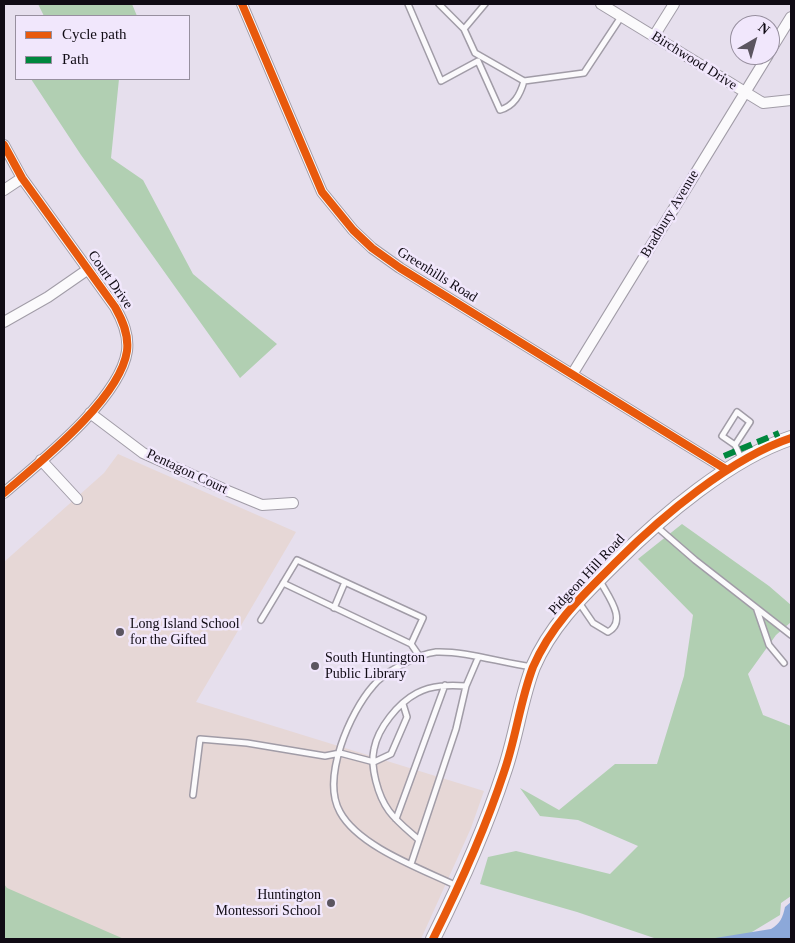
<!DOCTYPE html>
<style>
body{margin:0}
#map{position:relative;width:795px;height:943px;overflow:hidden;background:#e6dfed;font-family:Georgia,serif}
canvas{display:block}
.frame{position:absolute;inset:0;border:5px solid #100b14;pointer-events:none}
.legend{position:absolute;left:15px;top:15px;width:175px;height:65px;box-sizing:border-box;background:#f1e7fc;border:1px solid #978f9f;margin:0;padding:6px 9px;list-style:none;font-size:15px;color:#100b14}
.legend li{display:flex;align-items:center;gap:10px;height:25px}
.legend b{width:25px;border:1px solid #978f9f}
.north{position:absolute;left:730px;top:15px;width:50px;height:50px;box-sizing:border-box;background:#f1e7fc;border:1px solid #978f9f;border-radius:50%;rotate:38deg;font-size:14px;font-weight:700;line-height:20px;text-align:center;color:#100b14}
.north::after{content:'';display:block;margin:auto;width:18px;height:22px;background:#5b5560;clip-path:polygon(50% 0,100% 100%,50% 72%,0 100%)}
</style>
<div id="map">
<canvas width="795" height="943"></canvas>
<div class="frame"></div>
<ul class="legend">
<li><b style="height:6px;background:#e8590c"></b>Cycle path</li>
<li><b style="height:6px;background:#00873e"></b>Path</li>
</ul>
<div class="north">N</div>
</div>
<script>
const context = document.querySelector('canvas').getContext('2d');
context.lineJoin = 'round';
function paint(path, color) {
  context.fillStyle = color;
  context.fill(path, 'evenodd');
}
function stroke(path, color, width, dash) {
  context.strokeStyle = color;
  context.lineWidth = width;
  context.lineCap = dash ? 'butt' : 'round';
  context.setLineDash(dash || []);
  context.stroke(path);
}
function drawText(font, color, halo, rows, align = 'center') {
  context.font = font + ' Georgia,serif';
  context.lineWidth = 5;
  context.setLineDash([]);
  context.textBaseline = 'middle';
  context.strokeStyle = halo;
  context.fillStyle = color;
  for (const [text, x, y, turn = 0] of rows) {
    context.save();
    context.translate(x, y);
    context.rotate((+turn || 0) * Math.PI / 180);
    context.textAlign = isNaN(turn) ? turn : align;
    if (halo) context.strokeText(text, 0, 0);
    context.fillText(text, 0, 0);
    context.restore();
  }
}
paint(new Path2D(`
 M 118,454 L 296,532 L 196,702 L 484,791 L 471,828 L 421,939 L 61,939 L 4,913 L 4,562 L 104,473 Z`), '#e6d7d6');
paint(new Path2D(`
 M 38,4 L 132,4 L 137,16 L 44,16 Z
 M 31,79 L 119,79 L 111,158 L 143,180 L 193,274 L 277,344 L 240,378 L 81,155 Z
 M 682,524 L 769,586 L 791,605 L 791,622 L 776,635 L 748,674 L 763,715 L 791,726 L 791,896 L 781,903 L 780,915 L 747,935 L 718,939 L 657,939 L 577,912 L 480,884 L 488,857 L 516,851 L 610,874 L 638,846 L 578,820 L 540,816 L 520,788 L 559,810 L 615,764 L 657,764 L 684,676 L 693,615 L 638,559 Z
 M 4,884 L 7,888 L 124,939 L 4,939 Z`), '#b1cfb2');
paint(new Path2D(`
 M 791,902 L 791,939 L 709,939 L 771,929 C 780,924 783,917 785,907 Z`), '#8ca8d9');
const lane = new Path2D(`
 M 408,4 L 441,81 L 478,61 L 500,110 C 514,106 520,95 524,81
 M 439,4 L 464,29 L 485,4
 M 464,29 L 475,53 L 524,81 L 584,73 L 621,17
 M 735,445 L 750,422 L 737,412 L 722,436 L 735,445 L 742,460
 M 657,527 L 695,560 L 791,635
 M 283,583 L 411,644
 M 578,601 L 593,623 L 608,632 C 628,621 608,596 600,581
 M 334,608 L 345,582
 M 757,610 L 769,645 L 784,663
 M 261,620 L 297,560 L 423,618 L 411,644 L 420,657
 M 193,795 L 200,739 L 247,743 L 325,756 L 340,753 L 374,762 L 391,754 L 407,717 L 403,704
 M 396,819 L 445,685
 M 419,840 C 409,831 397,822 389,811 C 378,796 370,767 374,749 C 378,728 398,703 417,693 C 432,685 449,685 466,686
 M 411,864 L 456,729 L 466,686 L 478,658
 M 457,886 C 422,869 359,847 340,812 C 321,778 350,712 373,686 C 384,672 418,654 436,652 C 467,651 501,663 533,667`);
const street = new Path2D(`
 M 242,4 L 322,192 L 353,230 L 372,248 L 400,268 L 727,470
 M 601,4 L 763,103 L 791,100
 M 654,36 L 674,4
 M 770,51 L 791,17
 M 4,145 L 22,178 L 115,307 C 123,321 129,335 127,351 C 120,399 40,462 4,493
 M 4,190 L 22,178
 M 4,322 L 48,297 L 87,270
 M 573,373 L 768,55
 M 90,413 L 143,453 L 228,491 L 262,505 L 293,503
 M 41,460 L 77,499`);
const secondary = new Path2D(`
 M 433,939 C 460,885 485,830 504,772 C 516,738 520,701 533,667 C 552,623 584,594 617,561 C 662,516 731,458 791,438`);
stroke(lane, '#a19ca7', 8);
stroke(street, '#a19ca7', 12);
stroke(secondary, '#a19ca7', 16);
stroke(lane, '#fbfafc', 5);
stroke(street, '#fbfafc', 10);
stroke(secondary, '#fbfafc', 14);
stroke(new Path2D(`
 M 724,456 L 779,433`), '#00873e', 6, [12, 6]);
stroke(new Path2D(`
 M 242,4 L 322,192 L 353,230 L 372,248 L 400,268 L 727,470
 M 4,145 L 22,178 L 115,307 C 123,321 129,335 127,351 C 120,399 40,462 4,493
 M 433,939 C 460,885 485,830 504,772 C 516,738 520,701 533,667 C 552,623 584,594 617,561 C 662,516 731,458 791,438`), '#e8590c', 8);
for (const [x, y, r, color] of [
 [120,632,5,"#5b5560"],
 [315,666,5,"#5b5560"],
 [331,903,5,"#5b5560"]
]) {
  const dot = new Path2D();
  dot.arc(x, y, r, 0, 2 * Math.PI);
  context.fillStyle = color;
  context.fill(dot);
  stroke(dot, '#f1e7fc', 2);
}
drawText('14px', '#100b14', '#f1e7fc', [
 ["Birchwood Drive",694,61,32],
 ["Bradbury Avenue",670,214,-59],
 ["Greenhills Road",437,275,32],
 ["Court Drive",110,280,55],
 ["Pentagon Court",187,472,25],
 ["Pidgeon Hill Road",587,575,-47]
]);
drawText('14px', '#100b14', '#f1e7fc', [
 ["Long Island School",130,624],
 ["for the Gifted",130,640],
 ["South Huntington",325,658],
 ["Public Library",325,674],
 ["Huntington",321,895,"right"],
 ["Montessori School",321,911,"right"]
], 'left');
</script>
